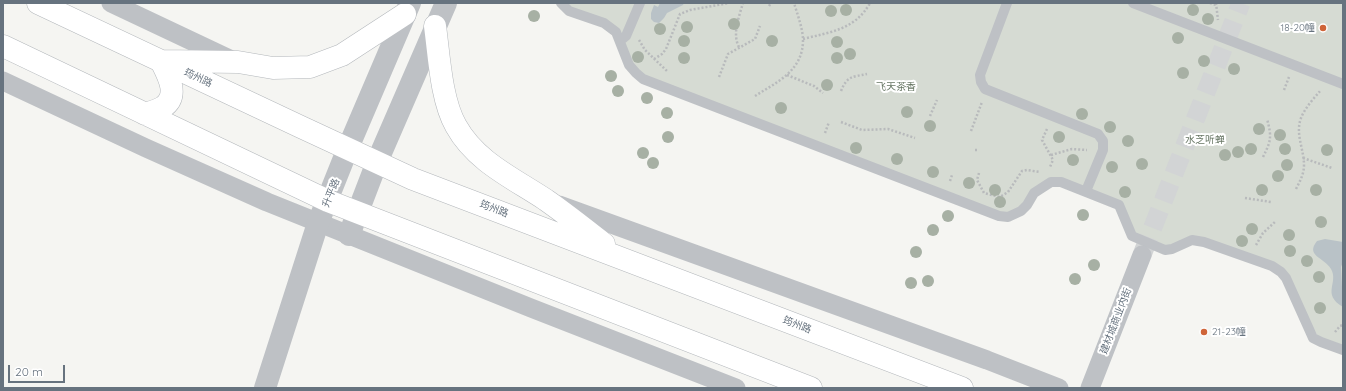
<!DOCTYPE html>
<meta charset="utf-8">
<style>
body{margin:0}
#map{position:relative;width:1346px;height:391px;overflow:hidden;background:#f5f5f2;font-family:Quicksand,sans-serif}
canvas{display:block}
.frame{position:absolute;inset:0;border:4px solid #67737f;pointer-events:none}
.scale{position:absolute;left:8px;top:365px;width:57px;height:18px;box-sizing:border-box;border:2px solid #67737f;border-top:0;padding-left:5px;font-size:12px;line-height:14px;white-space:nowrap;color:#67737f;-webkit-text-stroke:3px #fff;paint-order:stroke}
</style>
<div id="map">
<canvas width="1346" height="391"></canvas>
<div class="frame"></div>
<div class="scale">20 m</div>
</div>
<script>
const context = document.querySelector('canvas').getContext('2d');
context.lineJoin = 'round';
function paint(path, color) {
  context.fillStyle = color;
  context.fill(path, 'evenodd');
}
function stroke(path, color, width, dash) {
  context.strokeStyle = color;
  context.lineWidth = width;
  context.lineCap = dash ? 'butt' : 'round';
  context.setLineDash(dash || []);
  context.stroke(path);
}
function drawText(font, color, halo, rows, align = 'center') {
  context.font = font + ' Quicksand,"Noto Sans SC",sans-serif';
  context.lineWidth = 4;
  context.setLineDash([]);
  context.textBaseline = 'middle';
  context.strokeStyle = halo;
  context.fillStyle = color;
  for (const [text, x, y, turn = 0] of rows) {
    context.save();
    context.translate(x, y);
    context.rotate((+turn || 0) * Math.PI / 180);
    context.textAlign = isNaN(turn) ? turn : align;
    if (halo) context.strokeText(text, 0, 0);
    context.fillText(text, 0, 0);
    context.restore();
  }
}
paint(new Path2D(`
 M 561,3 L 1343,3 L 1343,350 L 1321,342 L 1281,271 L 1204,242 L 1172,249 L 1132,236 L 1119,205 L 1051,182 L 1008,217 L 636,73 L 616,32 Z`), '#d6dbd3');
paint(new Path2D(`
 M 660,3 L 684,3 L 683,5 L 667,13 L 664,18 L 659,23 L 654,22 L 651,19 L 651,13 L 654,5 L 658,7 Z
 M 1325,239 L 1343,242 L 1343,262 L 1341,267 L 1343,307 C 1321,294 1339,283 1331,269 C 1324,257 1305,256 1317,241 Z`), '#b9c2c7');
stroke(new Path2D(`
 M 1142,255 L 1241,3`), '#d2d4d5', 19, [19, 10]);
const secondary = new Path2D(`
 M 38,3 L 301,127 L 413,179 L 962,388
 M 435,26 C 439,55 441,100 456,126 C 476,162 513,178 546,200 C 566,214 585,229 604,244
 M 3,46 L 328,201 L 811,388
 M 145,114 C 151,112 158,110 163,107 C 180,96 168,75 161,61 L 238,62 L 273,68 L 310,67 L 342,55 L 405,14`);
stroke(secondary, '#b3b7bb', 23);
stroke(new Path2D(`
 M 1210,3 L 1216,5
 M 1216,3 L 1218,20
 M 769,6 L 771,3
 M 803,39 C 830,32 855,30 870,3
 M 639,40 L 645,50 L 668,72
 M 739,47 C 732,34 739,17 743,3
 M 654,59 L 662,54 L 666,49 L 680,14 L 690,10 L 729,3
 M 787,75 L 814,86 L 823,93
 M 719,77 L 728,54 L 755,39 L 760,26
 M 1284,90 L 1289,77
 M 841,91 C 847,76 852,77 867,74
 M 755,96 C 777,82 803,71 803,40 C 803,29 797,13 794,3
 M 930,116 L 937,100
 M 841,122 L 862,130 L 888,129 L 915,138
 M 1047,129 L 1042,140 L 1053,160 L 1050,167
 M 971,131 L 982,102
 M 825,133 L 829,122
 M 975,150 L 977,150
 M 1051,155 L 1072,149 L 1087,150
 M 1263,157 C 1271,141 1272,137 1267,119
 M 1303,158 L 1332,168
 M 979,173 L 977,180 L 984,193 L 1000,197 L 1008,192 L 1022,171 L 1027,170 L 1040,172
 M 950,181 L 952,175
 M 1296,189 C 1300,181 1304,174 1304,165 C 1304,149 1295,134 1301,118 C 1305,108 1314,98 1321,90
 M 1245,198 L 1271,202
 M 1256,245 L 1263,233 L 1276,221
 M 1335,332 L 1340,326 L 1343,325`), '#b8babc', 2.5, [2, 2]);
stroke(new Path2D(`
 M 561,3 L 569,11 L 604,23 L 616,32 L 629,65 L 636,73 L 643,79 L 999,216 L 1008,217 L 1021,211 L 1027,205 L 1034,193 L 1051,182 L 1061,182 L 1119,205 L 1132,236 L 1165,250 L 1172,249 L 1192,240 L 1204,242 L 1272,266 L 1281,272 L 1286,278 L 1313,338 L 1321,342 L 1343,350
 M 1007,3 L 980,75 L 981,82 L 985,89 L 1098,134 L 1103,141 L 1103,150 L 1086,191
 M 1133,3 L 1343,84
 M 620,41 L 626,36 L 640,3`), '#bec1c5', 10);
stroke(new Path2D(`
 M 111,3 L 236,62
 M 3,81 L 146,148 L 267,202 L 531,308 L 736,388
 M 559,205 L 987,360 L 1059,388
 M 1090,388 L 1142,255`), '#bec1c5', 19);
stroke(new Path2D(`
 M 349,235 L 377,162 L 446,3
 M 265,388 L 318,223 L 348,148 L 410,3`), '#bec1c5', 22);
stroke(secondary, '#fff', 22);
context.fillStyle = '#a7b0a4';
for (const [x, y] of [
 [846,10],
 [1193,10],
 [831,11],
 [534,16],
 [1208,19],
 [734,24],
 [687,27],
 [660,29],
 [1178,38],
 [684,41],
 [772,41],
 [837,42],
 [850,54],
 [638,57],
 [684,58],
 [837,58],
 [1204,61],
 [1234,69],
 [1183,73],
 [611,76],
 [827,85],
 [618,91],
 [647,98],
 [781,108],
 [907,112],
 [667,113],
 [1082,114],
 [930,126],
 [1110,127],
 [1259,129],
 [1280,135],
 [668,137],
 [1059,137],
 [1128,141],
 [856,148],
 [1251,149],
 [1285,149],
 [1327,150],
 [1238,152],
 [643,153],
 [1225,155],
 [897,159],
 [1073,160],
 [653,163],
 [1142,164],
 [1287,165],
 [1112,167],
 [933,172],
 [1278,176],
 [969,183],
 [995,190],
 [1262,190],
 [1316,190],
 [1125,192],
 [1000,202],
 [1083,215],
 [948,216],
 [1321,222],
 [1252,229],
 [933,230],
 [1289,235],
 [1242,241],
 [1290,251],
 [916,252],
 [1307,261],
 [1094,265],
 [1319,277],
 [1075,279],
 [928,281],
 [911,283],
 [1320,308]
]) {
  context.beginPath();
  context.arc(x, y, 6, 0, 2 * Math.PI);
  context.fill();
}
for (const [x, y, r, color] of [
 [1323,28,4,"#cf6438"],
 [1204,332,4,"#cf6438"]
]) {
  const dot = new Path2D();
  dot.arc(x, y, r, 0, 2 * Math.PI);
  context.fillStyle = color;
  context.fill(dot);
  stroke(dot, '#fff', 1.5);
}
drawText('10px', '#67737f', '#fff', [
 ["18-20幢",1315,28],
 ["21-23幢",1212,332,"left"]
], 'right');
drawText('10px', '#67737f', '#fff', [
 ["筠州路",198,78,25],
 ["升平路",331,193,-68],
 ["筠州路",494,209,21],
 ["建材城商业内街",1116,321,-69],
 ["筠州路",797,325,21]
]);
drawText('10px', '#687765', '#fff', [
 ["飞天茶香",896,87],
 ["水芝听蝉",1205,140]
]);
</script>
